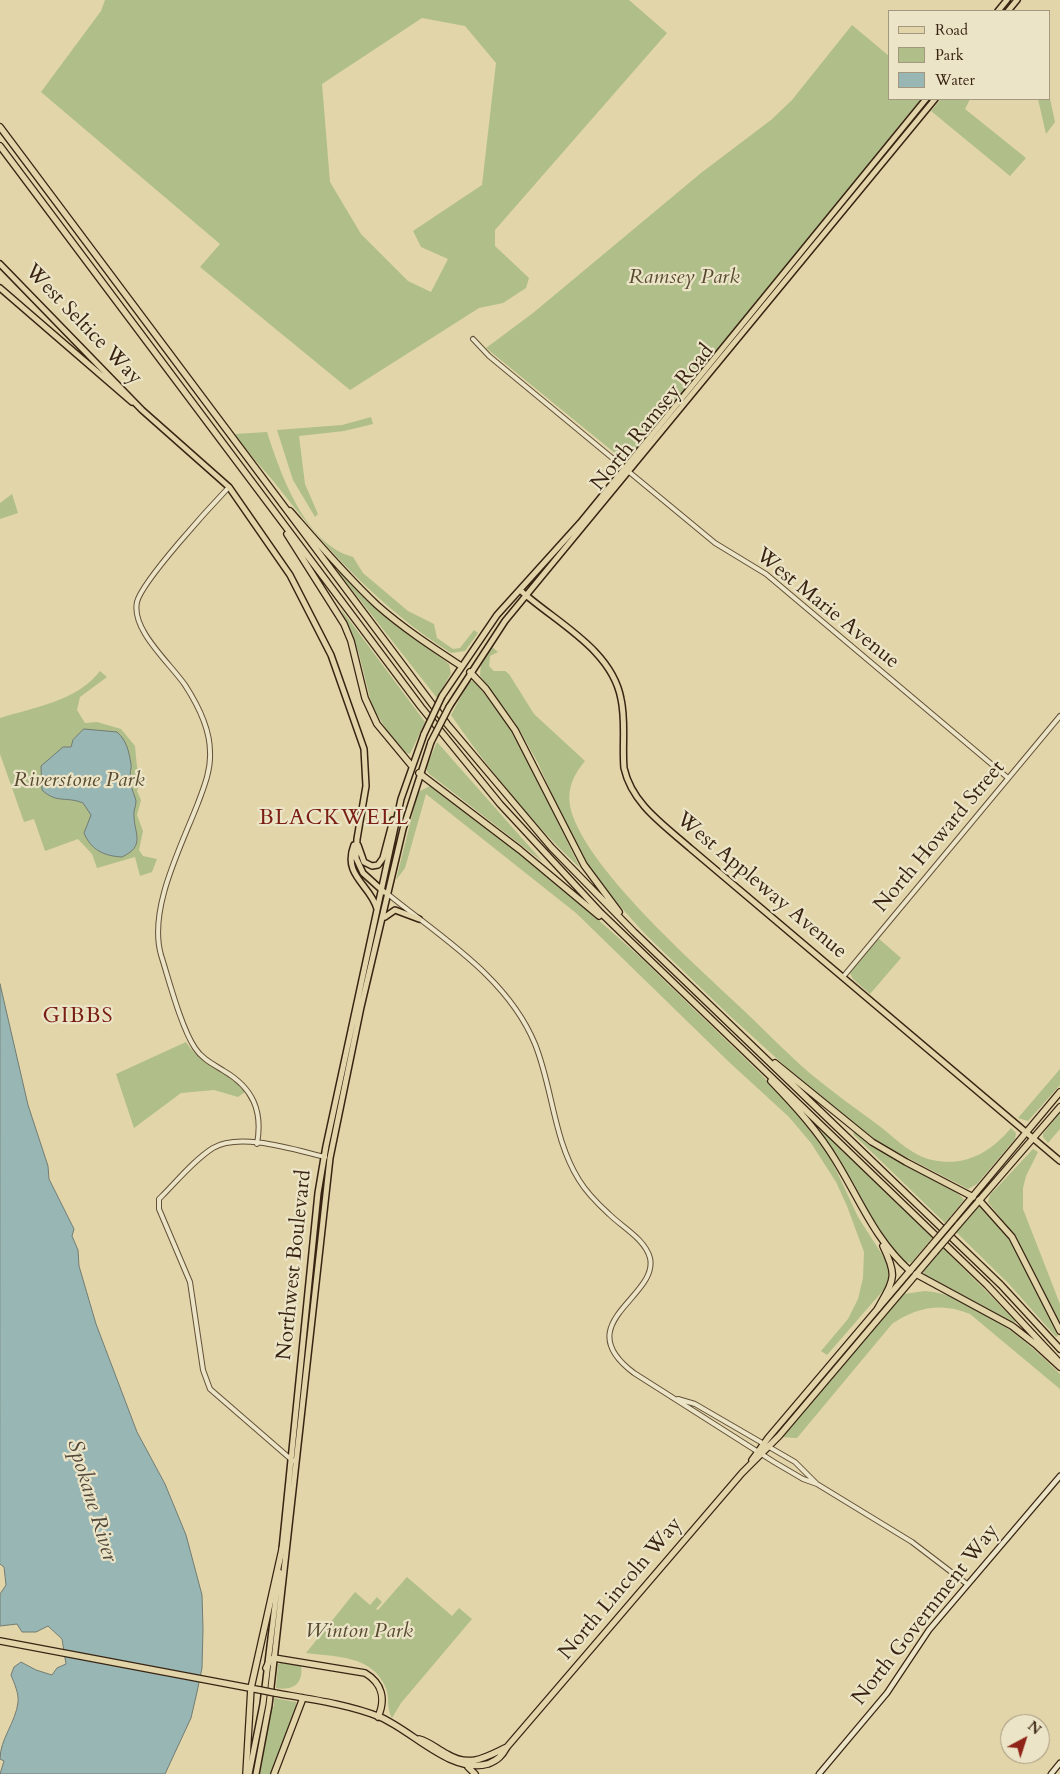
<!DOCTYPE html>
<style>
body{margin:0}
#map{position:relative;width:1060px;height:1774px;overflow:hidden;background:#e1d5a9;font-family:Cardo,serif}
canvas{display:block}
.legend{position:absolute;left:888px;top:10px;width:162px;height:90px;box-sizing:border-box;background:#ece4c7;border:1px solid #a4977f;margin:0;padding:6px 9px;list-style:none;font-size:15px;color:#392413}
.legend li{display:flex;align-items:center;gap:10px;height:25px}
.legend b{width:25px;border:1px solid #a4977f}
.north{position:absolute;left:1000px;top:1714px;width:50px;height:50px;box-sizing:border-box;background:#ece4c7;border:1px solid #a4977f;border-radius:50%;rotate:40deg;font-size:14px;font-weight:700;line-height:20px;text-align:center;color:#392413}
.north::after{content:'';display:block;margin:auto;width:18px;height:22px;background:#8f2418;clip-path:polygon(50% 0,100% 100%,50% 72%,0 100%)}
</style>
<div id="map">
<canvas width="1060" height="1774"></canvas>
<ul class="legend">
<li><b style="height:6px;background:#e1d5a9"></b>Road</li>
<li><b style="height:14px;background:#b0be8a"></b>Park</li>
<li><b style="height:14px;background:#98b6b3"></b>Water</li>
</ul>
<div class="north">N</div>
</div>
<script>
const context = document.querySelector('canvas').getContext('2d');
context.lineJoin = 'round';
function paint(path, color) {
  context.fillStyle = color;
  context.fill(path, 'evenodd');
}
function stroke(path, color, width, dash) {
  context.strokeStyle = color;
  context.lineWidth = width;
  context.lineCap = dash ? 'butt' : 'round';
  context.setLineDash(dash || []);
  context.stroke(path);
}
function drawText(font, color, halo, rows, align = 'center') {
  context.font = font + ' Cardo,serif';
  context.lineWidth = 4.5;
  context.setLineDash([]);
  context.textBaseline = 'middle';
  context.strokeStyle = halo;
  context.fillStyle = color;
  for (const [text, x, y, turn = 0] of rows) {
    context.save();
    context.translate(x, y);
    context.rotate((+turn || 0) * Math.PI / 180);
    context.textAlign = isNaN(turn) ? turn : align;
    if (halo) context.strokeText(text, 0, 0);
    context.fillText(text, 0, 0);
    context.restore();
  }
}
paint(new Path2D(`
 M 105,0 L 629,0 L 667,33 L 495,230 L 495,246 L 529,278 L 526,288 L 503,303 L 479,308 L 350,390 L 200,267 L 220,244 L 41,92 L 101,11 ZM 422,18 L 465,26 L 496,63 L 482,185 L 413,231 L 421,247 L 448,259 L 431,292 L 408,281 L 361,234 L 330,182 L 322,84 Z
 M 852,25 L 889,56 L 889,99 L 922,99 L 629,458 L 622,459 L 486,348 L 533,313 L 701,173 L 771,120 L 792,100 Z
 M 1049,94 L 1055,122 L 1046,134 L 1038,99 L 1049,99 Z
 M 941,99 L 970,99 L 965,109 L 1026,158 L 1010,176 L 931,111 Z
 M 371,417 L 373,424 L 344,431 L 299,436 L 305,484 L 318,514 L 315,517 L 293,480 L 277,430 L 342,425 Z
 M 267,432 C 281,475 305,544 353,557 L 363,573 L 408,611 L 434,624 L 437,638 L 453,649 L 460,648 L 474,630 L 478,633 L 465,651 L 451,653 C 380,608 330,553 278,487 C 264,469 247,453 235,434 Z
 M 12,494 L 18,513 L 0,519 L 0,503 Z
 M 339,571 L 359,593 L 380,612 L 449,664 L 451,673 L 437,698 L 338,572 Z
 M 341,609 L 425,722 L 410,754 L 405,752 L 389,734 L 372,706 L 359,654 Z
 M 492,647 L 498,652 L 490,656 L 489,666 L 494,671 L 505,671 L 509,674 L 534,714 L 585,761 C 574,774 567,788 570,806 C 582,865 695,964 740,1007 C 764,1029 787,1054 812,1075 C 833,1092 856,1109 878,1125 C 894,1137 912,1156 932,1160 C 965,1167 990,1153 1011,1128 L 1016,1133 L 1015,1139 L 977,1184 L 968,1189 L 877,1142 L 839,1115 L 730,1016 L 646,935 L 609,894 L 594,877 L 569,833 L 538,763 L 516,724 L 480,676 L 481,663 Z
 M 100,671 L 107,677 L 80,697 L 77,710 L 85,723 L 97,722 L 121,729 L 135,746 L 137,767 L 142,778 L 137,791 L 141,800 L 137,815 L 143,831 L 139,850 L 143,856 L 157,859 L 152,872 L 140,876 L 135,857 L 97,868 L 92,854 L 78,839 L 45,851 L 34,819 L 24,822 L 0,754 L 0,718 C 35,707 77,701 100,671 Z
 M 474,680 L 517,737 L 580,868 C 532,823 488,769 451,715 L 469,682 Z
 M 437,742 L 543,862 L 428,773 L 426,768 Z
 M 430,786 L 556,882 L 640,957 L 760,1073 L 817,1137 L 832,1161 L 858,1217 L 890,1267 L 887,1286 L 827,1355 L 821,1351 L 848,1319 L 858,1299 L 863,1278 L 864,1252 L 847,1206 L 836,1182 L 811,1143 L 789,1117 L 729,1062 L 576,913 L 426,794 L 405,868 L 396,880 L 418,792 Z
 M 878,938 L 901,958 L 870,994 L 853,979 L 850,973 Z
 M 186,1042 C 201,1066 228,1071 245,1092 L 238,1097 L 214,1090 L 181,1093 L 134,1128 L 116,1074 Z
 M 1060,1069 L 1060,1085 L 1028,1121 L 1018,1118 Z
 M 1060,1112 L 1060,1129 L 1048,1143 L 1043,1137 L 1043,1134 Z
 M 817,1127 L 933,1237 L 911,1263 L 905,1262 L 885,1240 Z
 M 854,1132 C 870,1144 962,1190 964,1200 L 945,1223 L 853,1134 Z
 M 1033,1149 L 1038,1152 L 1026,1176 L 1023,1188 L 1023,1209 L 1060,1304 L 1060,1325 L 1013,1234 L 988,1202 L 990,1195 Z
 M 979,1206 L 1009,1237 L 1018,1253 L 1058,1336 L 1056,1337 L 1008,1283 L 955,1231 Z
 M 942,1247 L 1016,1321 L 1013,1323 L 925,1275 L 923,1272 Z
 M 925,1291 C 971,1294 1028,1341 1060,1374 L 1060,1389 L 970,1314 C 942,1302 916,1307 892,1324 L 797,1438 L 780,1437 L 904,1294 Z
 M 407,1577 L 452,1616 L 459,1608 L 472,1619 L 401,1703 L 392,1718 C 386,1708 390,1699 386,1688 C 372,1655 337,1657 306,1653 L 355,1592 L 370,1605 L 377,1597 L 382,1602 L 376,1609 L 378,1610 Z
 M 284,1662 L 301,1666 C 304,1684 292,1691 276,1688 L 278,1664 Z
 M 274,1698 L 296,1702 L 296,1706 L 271,1774 L 258,1774 L 271,1704 L 274,1707 Z`), '#b0be8a');
const water = new Path2D(`
 M 84,729 L 117,732 C 127,741 129,752 131,764 C 132,769 129,772 131,776 L 135,777 L 131,779 C 130,788 134,792 136,801 C 136,807 133,811 134,817 C 135,835 145,846 122,857 C 104,856 91,850 84,833 L 91,815 L 83,803 C 66,796 57,804 42,790 L 41,766 L 63,747 L 71,747 L 73,740 Z
 M 0,984 L 28,1105 L 48,1166 L 49,1179 L 74,1229 L 72,1236 L 78,1250 L 79,1266 L 96,1324 L 137,1432 L 165,1484 L 186,1535 L 202,1595 L 203,1629 L 202,1668 L 197,1692 L 191,1718 L 165,1774 L 0,1774 L 4,1761 L 0,1759 C 0,1739 16,1722 18,1702 C 19,1693 14,1683 11,1675 L 14,1667 L 21,1662 L 36,1670 L 52,1675 L 57,1668 L 66,1664 L 62,1639 L 48,1626 L 36,1632 L 22,1632 L 17,1624 L 0,1626 L 0,1594 L 6,1585 L 4,1567 L 0,1564 Z`);
paint(water, '#98b6b3');
stroke(water, '#727c73', 1);
const tertiary = new Path2D(`
 M 473,339 L 489,356 L 715,543 L 766,574 L 1008,778
 M 229,487 C 211,506 142,581 137,602 C 131,630 170,663 185,685 C 198,705 210,728 210,752 C 211,770 204,787 198,803 C 181,847 148,909 161,955 C 169,980 181,1027 195,1048 C 202,1059 213,1064 224,1071 C 253,1088 263,1111 257,1144
 M 389,895 C 442,938 508,978 535,1044 C 553,1089 553,1138 579,1180 C 587,1193 598,1204 609,1214 C 622,1227 645,1239 650,1258 C 659,1297 567,1323 634,1373 L 774,1462 L 803,1479 L 817,1484 L 912,1542 L 967,1584
 M 843,977 L 1060,716
 M 678,1399 L 695,1404 L 795,1462 L 816,1483
 M 293,1461 L 210,1389 L 203,1370 L 190,1282 L 159,1209 L 159,1199 L 162,1196 C 178,1180 194,1160 213,1148 C 240,1132 295,1150 325,1157`);
const secondary = new Path2D(`
 M 819,1774 L 887,1693 L 929,1630 L 1060,1476
 M 1051,1774 L 1060,1763`);
const primary = new Path2D(`
 M 998,11 L 1007,0
 M 1008,11 L 1017,0
 M 0,264 L 142,410 L 229,487 L 290,575 L 331,655 L 364,749 L 366,786 L 357,839 L 356,858 L 363,873 L 384,892
 M 0,288 L 132,402
 M 520,590 C 555,622 612,649 621,699 C 626,722 622,745 624,768 C 632,804 664,825 690,848 L 1060,1161
 M 442,696 L 497,615 L 580,523 L 926,99
 M 449,707 L 505,621 L 935,99
 M 354,845 C 342,876 371,885 377,909
 M 358,845 L 364,862 L 372,866 L 378,865 L 383,858 L 393,820
 M 385,917 L 395,910 L 419,919
 M 282,1549 L 318,1193 L 326,1146 L 401,799 L 424,734
 M 249,1774 L 263,1704 L 279,1572
 M 256,1774 L 269,1705 L 330,1158 L 361,1007 L 403,829 L 431,742`);
const trunk = new Path2D(`
 M 953,1220 L 1060,1092
 M 958,1225 L 1060,1107
 M 752,1460 L 768,1438 L 931,1246
 M 0,1641 L 260,1690
 M 266,1668 L 270,1660 L 274,1658 L 365,1673 C 382,1683 386,1699 378,1717
 M 275,1693 C 309,1699 347,1704 380,1717 C 413,1731 450,1774 488,1764 C 498,1760 502,1756 507,1747 L 742,1473 L 779,1436 L 935,1252
 M 419,1739 C 430,1742 437,1749 447,1754 C 470,1768 486,1757 507,1747
 M 468,1767 L 475,1774
 M 246,1774 L 251,1688 L 283,1545
 M 274,1774 L 303,1698`);
const motorway = new Path2D(`
 M 0,127 L 447,724 L 551,847 L 634,932 L 1001,1285 L 1060,1349
 M 0,146 L 421,707 L 500,804 L 601,913 L 987,1285 L 1060,1363
 M 290,511 C 318,543 346,576 377,605 C 403,628 432,647 461,666
 M 287,534 L 344,624 L 351,641 L 365,698 L 377,724 L 411,765
 M 470,672 L 486,689 L 515,730 L 584,865 L 619,912
 M 419,773 L 520,850 L 599,916
 M 775,1063 L 872,1142 L 906,1162 L 973,1197
 M 771,1081 C 795,1106 818,1131 836,1161 C 860,1200 875,1240 910,1271
 M 979,1200 L 1012,1237 L 1060,1331
 M 916,1274 L 1012,1326 L 1035,1344 L 1060,1367
 M 878,1308 C 894,1279 898,1277 883,1246`);
stroke(tertiary, '#635038', 6);
stroke(secondary, '#392413', 7);
stroke(primary, '#392413', 8);
stroke(trunk, '#392413', 8);
stroke(motorway, '#392413', 8);
stroke(tertiary, '#ece4c7', 4);
stroke(secondary, '#ece4c7', 4.5);
stroke(primary, '#e1d5a9', 5);
stroke(trunk, '#e1d5a9', 5.5);
stroke(motorway, '#e1d5a9', 5.5);
const primaryBridge = new Path2D(`
 M 424,734 L 442,696
 M 431,742 L 449,707`);
const trunkBridge = new Path2D(`
 M 931,1246 L 953,1220
 M 935,1252 L 958,1225
 M 260,1690 L 275,1693`);
stroke(primaryBridge, '#392413', 8, []);
stroke(trunkBridge, '#392413', 8, []);
stroke(primaryBridge, '#e1d5a9', 5);
stroke(trunkBridge, '#e1d5a9', 5.5);
drawText('italic 21px', '#574a31', '#ece4c7', [
 ["Ramsey Park",684,278],
 ["Riverstone Park",79,781],
 ["Winton Park",359,1632]
]);
drawText('21px', '#392413', '#ece4c7', [
 ["West Seltice Way",83,325,46],
 ["North Ramsey Road",653,418,-51],
 ["West Marie Avenue",827,609,39],
 ["North Howard Street",940,837,-50],
 ["West Appleway Avenue",761,886,40],
 ["Northwest Boulevard",295,1265,-84],
 ["North Lincoln Way",621,1589,-50],
 ["North Government Way",926,1615,-52]
]);
context.letterSpacing = '1px';
drawText('22px', '#7a1f14', '#ece4c7', [
 ["BLACKWELL",334,819],
 ["GIBBS",78,1017]
]);
context.letterSpacing = '0px';
drawText('italic 22px', '#51483b', '#ece4c7', [
 ["Spokane River",91,1501,73]
]);
</script>
